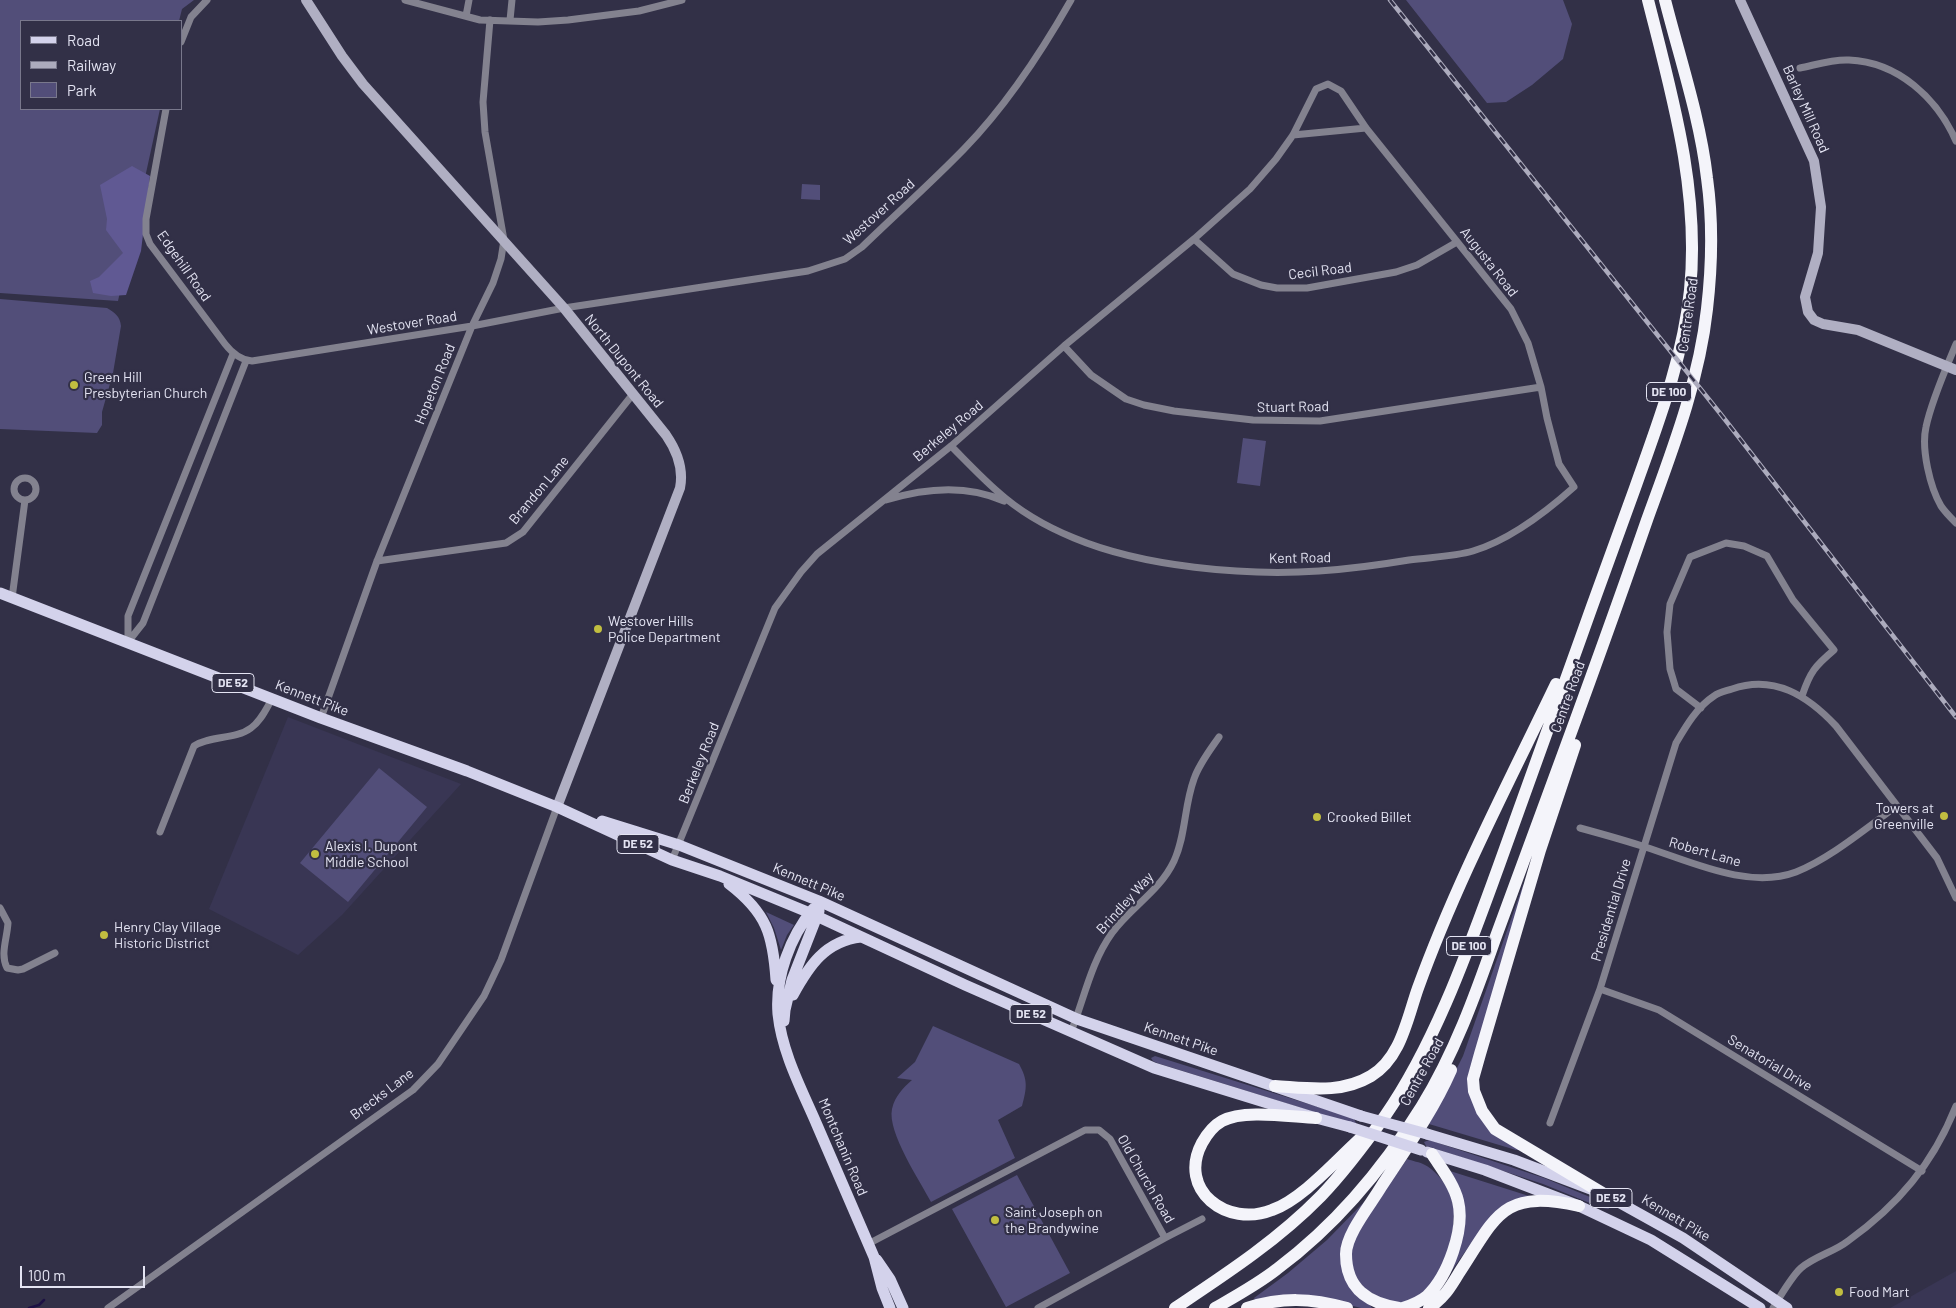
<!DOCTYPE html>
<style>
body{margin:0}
#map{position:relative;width:1956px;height:1308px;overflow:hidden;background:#323047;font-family:Barlow,sans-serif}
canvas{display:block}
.legend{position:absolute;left:20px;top:20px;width:162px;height:90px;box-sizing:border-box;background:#323047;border:1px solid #79788c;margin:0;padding:6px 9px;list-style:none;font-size:15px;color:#e4e4f3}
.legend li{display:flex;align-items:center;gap:10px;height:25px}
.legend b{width:25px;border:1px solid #79788c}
.scale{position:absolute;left:20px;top:1266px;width:125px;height:22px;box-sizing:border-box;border:2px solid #e4e4f3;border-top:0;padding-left:6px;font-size:15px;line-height:18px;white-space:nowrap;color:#e4e4f3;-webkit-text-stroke:4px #323047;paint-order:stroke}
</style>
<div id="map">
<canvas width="1956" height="1308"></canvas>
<ul class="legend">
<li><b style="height:6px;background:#d3d2eb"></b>Road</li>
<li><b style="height:6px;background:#acabbd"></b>Railway</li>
<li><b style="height:14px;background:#524e79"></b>Park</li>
</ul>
<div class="scale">100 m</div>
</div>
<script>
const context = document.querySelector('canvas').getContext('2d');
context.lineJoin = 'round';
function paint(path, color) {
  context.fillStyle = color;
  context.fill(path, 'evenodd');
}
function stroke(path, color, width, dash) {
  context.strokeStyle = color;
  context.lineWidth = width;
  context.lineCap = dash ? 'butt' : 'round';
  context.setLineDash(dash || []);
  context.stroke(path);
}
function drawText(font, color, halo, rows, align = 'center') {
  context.font = font + ' Barlow,sans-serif';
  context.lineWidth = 4.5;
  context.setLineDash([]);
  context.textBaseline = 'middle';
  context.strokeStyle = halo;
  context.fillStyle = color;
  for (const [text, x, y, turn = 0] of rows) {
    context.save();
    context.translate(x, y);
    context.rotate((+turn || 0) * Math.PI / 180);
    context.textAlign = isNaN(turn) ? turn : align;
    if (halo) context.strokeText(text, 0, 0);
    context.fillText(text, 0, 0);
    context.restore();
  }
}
paint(new Path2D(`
 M 288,717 L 461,784 L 342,915 L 298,955 L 209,909 Z
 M 1956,1271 L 1956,1308 L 1890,1308 L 1901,1302 Z`), '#393654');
paint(new Path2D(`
 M 0,0 L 194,0 L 182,9 L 179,21 L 21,21 L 21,109 L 160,109 L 118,301 L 0,293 Z
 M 1406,0 L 1563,0 L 1572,24 L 1563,59 L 1532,85 L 1506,102 L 1487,103 Z
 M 802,184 L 820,185 L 820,200 L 801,199 Z
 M 0,299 L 107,308 C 115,313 120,316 121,326 L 113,373 L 102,412 L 102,425 L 97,433 L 0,429 Z
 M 1243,438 L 1266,441 L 1260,486 L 1237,483 Z
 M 379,768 L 427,807 L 348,902 L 300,863 Z
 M 1525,884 L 1470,1093 L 1520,1150 L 1516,1150 L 1429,1124 L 1463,1056 L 1523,885 Z
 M 766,912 L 794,925 L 787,935 L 781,950 L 774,928 Z
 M 933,1026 L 1019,1064 C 1028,1080 1027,1088 1022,1106 L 998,1120 L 1015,1158 L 931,1202 C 920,1181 887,1132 892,1109 C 895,1096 903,1088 912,1080 L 897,1078 L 915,1062 Z
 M 1155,1056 L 1347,1116 L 1354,1119 L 1356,1123 L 1353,1124 L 1157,1063 L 1153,1061 L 1151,1058 Z
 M 1429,1140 L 1544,1178 L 1607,1204 L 1609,1209 L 1602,1208 L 1543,1184 L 1430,1147 L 1426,1146 L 1424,1142 Z
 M 1407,1159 C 1412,1161 1420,1162 1425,1165 C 1433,1169 1444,1181 1448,1189 C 1464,1222 1444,1287 1409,1301 C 1395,1306 1381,1299 1370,1292 C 1356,1283 1346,1261 1352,1245 C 1361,1218 1390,1184 1407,1159 Z
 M 1450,1171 L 1529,1196 L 1477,1235 L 1450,1273 L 1457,1254 Z
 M 1017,1175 L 1070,1273 L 1006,1307 L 952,1209 Z
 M 1366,1200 L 1341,1259 L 1372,1308 L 1361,1308 L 1318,1297 L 1257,1303 L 1254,1298 L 1288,1273 L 1327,1240 Z`), '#524e79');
paint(new Path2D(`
 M 132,166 L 150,176 L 141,251 L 126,295 L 111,296 L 93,293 L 90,281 L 99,277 L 123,253 L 106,230 L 107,219 L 100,185 Z`), '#605993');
stroke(new Path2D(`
 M 29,1308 L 39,1305 L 44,1300`), '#1d1144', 2.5);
stroke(new Path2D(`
 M 405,0 L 480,20 L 538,22 L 568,20 L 639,11 L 682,0
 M 466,16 L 469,0
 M 510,20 L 512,0
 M 181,42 L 191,17 L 207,0
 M 1800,68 C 1815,65 1833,59 1849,60 C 1898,62 1937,98 1956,141
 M 166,109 L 146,219 L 146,234 L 150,244 L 225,344 C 232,353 240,360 252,361 L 472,326 L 564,308 L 808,271 L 845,259 L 862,247 C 896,214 931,183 964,149 C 1005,107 1042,51 1071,0
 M 1293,135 L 1366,128
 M 1194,239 L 1233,274 L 1261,285 L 1277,288 L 1307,288 L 1396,272 L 1417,265 L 1457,242
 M 1956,344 C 1946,368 1931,402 1926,427 C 1921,449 1930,487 1941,506 C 1945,512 1951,518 1956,523
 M 1064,346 L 1091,375 L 1126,399 L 1144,405 L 1174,411 L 1253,420 L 1320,421 L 1541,387
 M14 489a11 11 0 1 1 22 0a11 11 0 1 1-22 0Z
 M 886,500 C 925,488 966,484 1004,501
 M 377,561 L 506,543 L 523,532 L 633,394
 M 12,598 L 25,500
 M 128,642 L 128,616 L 233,354
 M 128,642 L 143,623 L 246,361
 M 1701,708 L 1676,689 L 1670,669 L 1667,632 L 1670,604 L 1690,557 L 1726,543 L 1744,546 L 1767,556 L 1793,600 L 1834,650 C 1815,666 1810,672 1802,696
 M 321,718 L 377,561 L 472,326 L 493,283 L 501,259 L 504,240 L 485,132 L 483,102 L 490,20
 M 1580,828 C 1602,834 1624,840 1645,847 C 1690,861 1748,890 1796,872 C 1831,858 1866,828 1897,806
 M 160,832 L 194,746 C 211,735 235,740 251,728 C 261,721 266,709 272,699
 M 672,860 L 775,608 L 801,572 L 817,554 L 951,446 L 1064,346 L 1194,239 L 1250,189 L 1276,159 L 1293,135 L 1316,89 L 1328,84 L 1341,91 L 1366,128 L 1511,309 L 1528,343 L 1541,387 L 1547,418 L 1559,464 L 1574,487 C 1546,512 1510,540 1473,551 C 1453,557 1430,557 1409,560 C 1379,565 1349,569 1319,571 C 1245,576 1143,567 1074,538 C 1047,527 1019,511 997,491 C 981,477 966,461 951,446
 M 0,908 L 8,923 C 7,939 0,954 7,968 L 18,970 L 23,969 L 55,953
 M 1600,989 L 1659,1010 L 1922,1171
 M 1071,1032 C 1084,999 1091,962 1112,933 C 1131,907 1160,891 1174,861 C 1186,835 1184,806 1194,779 C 1199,764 1210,750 1219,737
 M 1550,1123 L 1600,989 L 1676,743 C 1686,726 1697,707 1714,696 C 1719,692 1726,691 1732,689 C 1774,674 1808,696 1836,726 L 1937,858 L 1956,898
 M 1165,1238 L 1202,1219
 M 868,1244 L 1085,1130 L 1099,1130 L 1110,1139 L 1165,1238 L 1038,1308
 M 108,1308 L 413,1090 L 438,1064 L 484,996 L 501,960 L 557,807
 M 1773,1308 C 1779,1298 1793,1275 1801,1268 C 1815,1256 1834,1252 1848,1241 C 1898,1205 1933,1164 1956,1106`), '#83828f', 7);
stroke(new Path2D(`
 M 306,0 L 342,56 L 363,84 L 564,308 L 666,435 C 677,451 684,468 680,488 L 557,807
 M 1740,0 L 1814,161 L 1821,207 L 1818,253 L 1805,297 L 1808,312 L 1814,320 L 1823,324 L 1858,330 L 1956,370`), '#b0afc3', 10);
stroke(new Path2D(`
 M 0,593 L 321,718 L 467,771 L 557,807 L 672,860 L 720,876 L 810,913 L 965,985 L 1154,1068 L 1316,1118 L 1350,1127
 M 602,821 L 679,845 L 819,901 L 1077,1019 L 1361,1116
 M 729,884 C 767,913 773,935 776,980
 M 813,909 C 790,937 775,977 778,1014 C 782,1053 802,1090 817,1125 C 836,1169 855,1213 874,1257 L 882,1288 L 890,1308
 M 793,995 C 809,966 825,941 861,937
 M 784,1021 L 785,1010 L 792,980 L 819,911
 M 1427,1134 L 1514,1160 L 1604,1194 L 1683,1238 L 1787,1308
 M 1427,1152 L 1485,1170 L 1579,1206 L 1651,1240 L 1760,1308
 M 877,1260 L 890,1279 L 903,1308`), '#d3d2eb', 11);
stroke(new Path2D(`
 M 1575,745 L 1540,850 L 1480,1054 L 1473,1079 L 1474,1091 L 1482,1111 L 1495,1129 L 1604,1194
 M 1275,1086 C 1308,1088 1341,1094 1371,1076 C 1401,1058 1407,1019 1418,988 C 1456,883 1508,784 1556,684
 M 1316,1118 C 1291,1117 1244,1109 1222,1121 C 1213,1126 1207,1134 1202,1143 C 1177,1190 1227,1228 1272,1210 C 1303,1199 1338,1158 1363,1136
 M 1175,1308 C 1226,1274 1278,1240 1321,1196 C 1345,1171 1365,1144 1385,1116 C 1435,1044 1468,950 1498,868 C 1525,792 1552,716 1580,640 C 1598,589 1617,538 1635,488 C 1658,423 1683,359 1690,290 C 1700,191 1672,95 1648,0
 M 1215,1308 C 1236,1296 1258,1284 1277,1269 C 1336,1225 1383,1169 1422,1106 C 1454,1054 1475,996 1495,939 C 1513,891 1530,843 1548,795 C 1582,703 1615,612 1647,520 C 1672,451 1699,382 1707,309 C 1712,266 1713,221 1707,178 C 1700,118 1680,59 1665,0
 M 1247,1308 C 1282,1297 1311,1298 1347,1308
 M 1399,1308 C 1368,1303 1346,1289 1346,1254 C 1346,1234 1371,1204 1381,1187 C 1406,1149 1433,1111 1451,1070
 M 1403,1308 C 1412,1305 1420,1302 1427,1296 C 1448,1276 1465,1229 1458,1201 C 1454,1184 1441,1168 1432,1154
 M 1429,1308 C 1444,1298 1450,1288 1459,1273 C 1497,1215 1502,1189 1579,1206`), '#f4f4fa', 12);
const rail = new Path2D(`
 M 1390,0 L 1723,417 L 1956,717`);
stroke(rail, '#acabbd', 4.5);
stroke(rail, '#323047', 2.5, [8]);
stroke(new Path2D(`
 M 1361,1116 L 1427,1134
 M 1350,1127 L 1421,1150`), '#d3d2eb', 11);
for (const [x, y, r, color] of [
 [74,385,5,"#c1be40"],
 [598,629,5,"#c1be40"],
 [1944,816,5,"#c1be40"],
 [1317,817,5,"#c1be40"],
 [315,854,5,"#c1be40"],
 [104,935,5,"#c1be40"],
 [995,1220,5,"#c1be40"],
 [1839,1292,5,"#c1be40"]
]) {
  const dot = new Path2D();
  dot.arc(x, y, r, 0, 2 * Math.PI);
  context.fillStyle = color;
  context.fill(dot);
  stroke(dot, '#323047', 2);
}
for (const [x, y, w] of [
 [1669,392,45],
 [233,683,42],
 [638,844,42],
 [1469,946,45],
 [1031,1014,42],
 [1611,1198,42]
]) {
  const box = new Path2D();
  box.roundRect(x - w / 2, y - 9.5, w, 19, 4);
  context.fillStyle = '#323047';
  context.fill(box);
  stroke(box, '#e4e4f3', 1);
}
drawText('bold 12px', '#e4e4f3', null, [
 ["DE 100",1669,392],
 ["DE 52",233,683],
 ["DE 52",638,844],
 ["DE 100",1469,946],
 ["DE 52",1031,1014],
 ["DE 52",1611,1198]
]);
drawText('14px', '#e4e4f3', '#323047', [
 ["Barley Mill Road",1806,109,66],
 ["Westover Road",879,212,-42],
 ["Augusta Road",1489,262,52],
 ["Edgehill Road",184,266,55],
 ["Cecil Road",1320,271,-7],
 ["Centre Road",1688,315,-82],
 ["Westover Road",412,323,-9],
 ["North Dupont Road",624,361,51],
 ["Hopeton Road",435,384,-68],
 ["Stuart Road",1293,407,-1],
 ["Berkeley Road",948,431,-40],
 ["Brandon Lane",539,490,-50],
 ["Kent Road",1300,558,-1],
 ["Centre Road",1568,697,-70],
 ["Kennett Pike",312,698,21],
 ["Berkeley Road",699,763,-68],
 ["Robert Lane",1705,852,16],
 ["Kennett Pike",809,882,23],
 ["Brindley Way",1125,903,-48],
 ["Presidential Drive",1611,910,-73],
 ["Kennett Pike",1181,1039,19],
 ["Senatorial Drive",1770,1063,31],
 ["Centre Road",1422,1072,-61],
 ["Brecks Lane",382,1094,-37],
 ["Montchanin Road",843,1147,67],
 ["Old Church Road",1146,1179,60],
 ["Kennett Pike",1676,1218,31]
]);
drawText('14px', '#e4e4f3', '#323047', [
 ["Green Hill",84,377],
 ["Presbyterian Church",84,393],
 ["Westover Hills",608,621],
 ["Police Department",608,637],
 ["Towers at",1934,808,"right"],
 ["Greenville",1934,824,"right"],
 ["Crooked Billet",1327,817],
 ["Alexis I. Dupont",325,846],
 ["Middle School",325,862],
 ["Henry Clay Village",114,927],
 ["Historic District",114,943],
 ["Saint Joseph on",1005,1212],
 ["the Brandywine",1005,1228],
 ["Food Mart",1849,1292]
], 'left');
</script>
